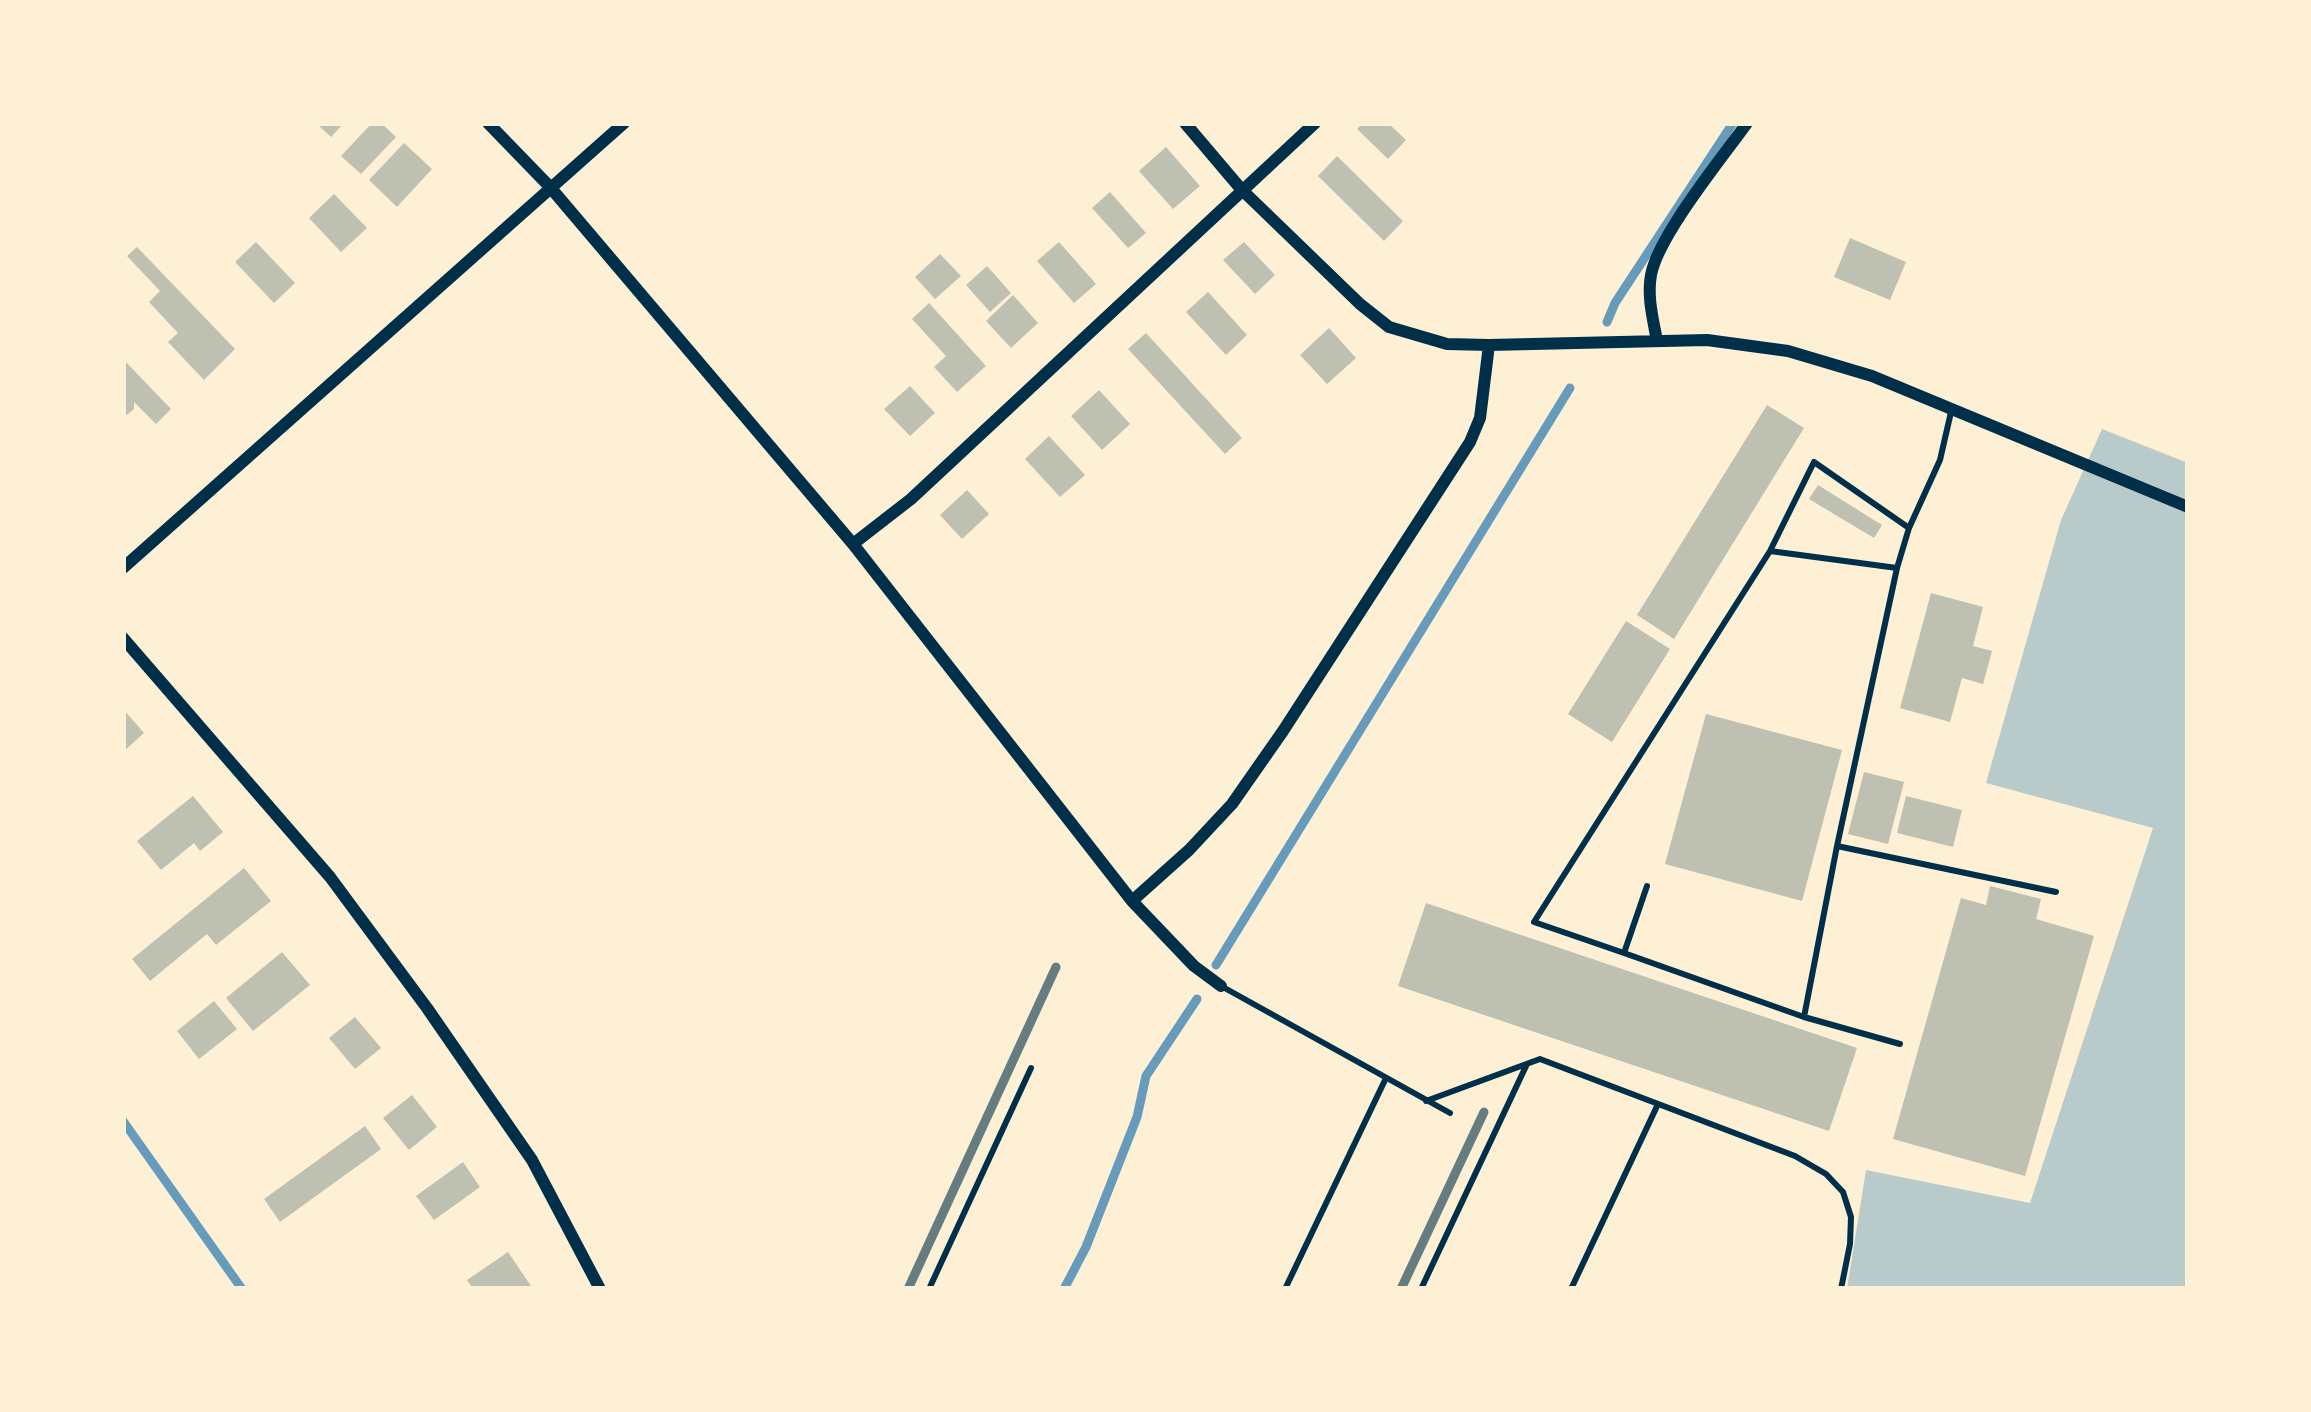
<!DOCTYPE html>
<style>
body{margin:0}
#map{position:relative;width:2311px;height:1412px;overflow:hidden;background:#fdf0d5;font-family:"Exo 2",sans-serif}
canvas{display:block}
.frame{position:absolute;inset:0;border:126px solid #fdf0d5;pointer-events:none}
</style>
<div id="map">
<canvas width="2311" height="1412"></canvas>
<div class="frame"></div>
</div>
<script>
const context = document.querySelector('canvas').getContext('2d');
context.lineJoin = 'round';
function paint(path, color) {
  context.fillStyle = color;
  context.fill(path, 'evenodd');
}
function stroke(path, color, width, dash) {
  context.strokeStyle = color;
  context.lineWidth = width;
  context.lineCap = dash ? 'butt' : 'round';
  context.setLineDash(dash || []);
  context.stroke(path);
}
paint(new Path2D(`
 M 2102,429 L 2188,463 L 2188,1289 L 1847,1289 L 1866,1170 L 2030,1203 L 2153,828 L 1986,783 L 2061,520 Z`), '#b9caca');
stroke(new Path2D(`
 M 1607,322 L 1615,303 L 1733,123
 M 1216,965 L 1570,388
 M 123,1121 L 242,1289
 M 1064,1289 L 1086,1247 L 1137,1117 L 1146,1076 L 1197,999`), '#669bbc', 9);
paint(new Path2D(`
 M 316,123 L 344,123 L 331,137 Z
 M 372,123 L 381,123 L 396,137 L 361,174 L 341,156 Z
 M 1363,123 L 1388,123 L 1406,140 L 1388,159 L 1357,129 Z
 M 404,143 L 432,169 L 397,207 L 369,180 Z
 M 1166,147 L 1200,186 L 1173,209 L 1139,171 Z
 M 1337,156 L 1403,221 L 1384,241 L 1318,176 Z
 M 1110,192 L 1146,233 L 1128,248 L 1092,208 Z
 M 334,194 L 367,228 L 341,252 L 309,218 Z
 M 1850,238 L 1906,262 L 1890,300 L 1834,277 Z
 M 256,242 L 295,283 L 274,303 L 235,262 Z
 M 1059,242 L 1096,284 L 1074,303 L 1037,261 Z
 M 1244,242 L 1275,275 L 1255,294 L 1223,260 Z
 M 137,247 L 235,349 L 204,380 L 168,342 L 178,333 L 149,302 L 160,291 L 127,256 Z
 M 940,254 L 961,276 L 935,299 L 915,277 Z
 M 987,266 L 1011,293 L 990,312 L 966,285 Z
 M 1208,292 L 1247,335 L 1226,355 L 1186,312 Z
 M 1013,295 L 1038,323 L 1011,348 L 986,321 Z
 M 929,303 L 986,366 L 957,392 L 934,367 L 946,356 L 912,319 Z
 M 1329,328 L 1356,358 L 1327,384 L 1300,355 Z
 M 1146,333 L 1242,438 L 1225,454 L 1128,349 Z
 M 123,359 L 171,409 L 156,424 L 134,402 L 134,409 L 123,418 Z
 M 910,386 L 935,413 L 910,436 L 884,409 Z
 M 1099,390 L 1130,424 L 1102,450 L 1071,416 Z
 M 1767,405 L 1804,428 L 1674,639 L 1637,615 Z
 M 1049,436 L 1085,475 L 1060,497 L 1025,459 Z
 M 1818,485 L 1882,525 L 1874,538 L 1809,499 Z
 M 967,490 L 989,514 L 962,539 L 940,515 Z
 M 1931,593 L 1983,607 L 1973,646 L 1992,651 L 1983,684 L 1962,678 L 1950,722 L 1900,708 Z
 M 1626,621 L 1670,649 L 1612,742 L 1568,714 Z
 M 123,709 L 144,733 L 123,752 Z
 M 1706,714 L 1842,750 L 1802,901 L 1665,864 Z
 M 1864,772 L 1904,782 L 1888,844 L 1848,834 Z
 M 193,796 L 223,832 L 200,851 L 194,843 L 161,870 L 137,841 Z
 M 1906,796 L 1962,810 L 1953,847 L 1897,833 Z
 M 244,868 L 271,901 L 216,945 L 207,934 L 150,981 L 132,959 Z
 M 1990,886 L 2041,899 L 2036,919 L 2094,936 L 2025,1176 L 1893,1139 L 1961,898 L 1986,905 Z
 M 1426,903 L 1857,1048 L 1829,1131 L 1398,986 Z
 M 282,952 L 310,985 L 253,1031 L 226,998 Z
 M 214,1001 L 237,1029 L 199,1059 L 177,1031 Z
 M 355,1017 L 381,1048 L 355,1069 L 329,1038 Z
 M 412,1095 L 437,1127 L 409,1150 L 383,1118 Z
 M 365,1126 L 381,1149 L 280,1222 L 264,1199 Z
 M 463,1162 L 480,1187 L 434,1220 L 416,1196 Z
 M 508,1252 L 533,1289 L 473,1289 L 467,1280 Z`), '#bec0b2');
stroke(new Path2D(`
 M 1770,551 L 1897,568
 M 1837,846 L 2056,892
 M 1647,886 L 1624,953 L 1804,1017 L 1900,1044
 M 1624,953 L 1534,922 L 1770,551 L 1814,462 L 1909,528
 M 1221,986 L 1450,1113
 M 1804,1017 L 1837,846 L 1897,568 L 1909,528 L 1940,460 L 1951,412
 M 1426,1101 L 1540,1059 L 1795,1156 L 1826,1174 L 1843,1192 L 1851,1217 L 1850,1244 L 1841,1289
 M 929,1289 L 1031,1068
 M 1285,1289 L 1386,1078
 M 1421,1289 L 1527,1064
 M 1571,1289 L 1658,1104`), '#003049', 6);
stroke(new Path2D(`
 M 488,123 L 550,187 L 853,544 L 1132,901 L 1194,966 L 1221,986
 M 1185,123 L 1241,189 L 1360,304 L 1389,327 L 1447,344 L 1489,345 L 1707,340 L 1788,351 L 1872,376 L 2188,507
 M 1657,341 C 1653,319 1647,297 1651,275 C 1658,236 1722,158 1747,123
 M 853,544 L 911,499 L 1315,123
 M 123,568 L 624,123
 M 123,638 L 330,877 L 427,1008 L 532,1160 L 600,1289
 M 1132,901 L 1189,850 L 1232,804 L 1283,731 L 1470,442 L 1480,418 L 1489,345`), '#003049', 12);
stroke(new Path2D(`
 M 908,1289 L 1056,967
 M 1401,1289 L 1484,1112`), '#657d81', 9);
</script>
